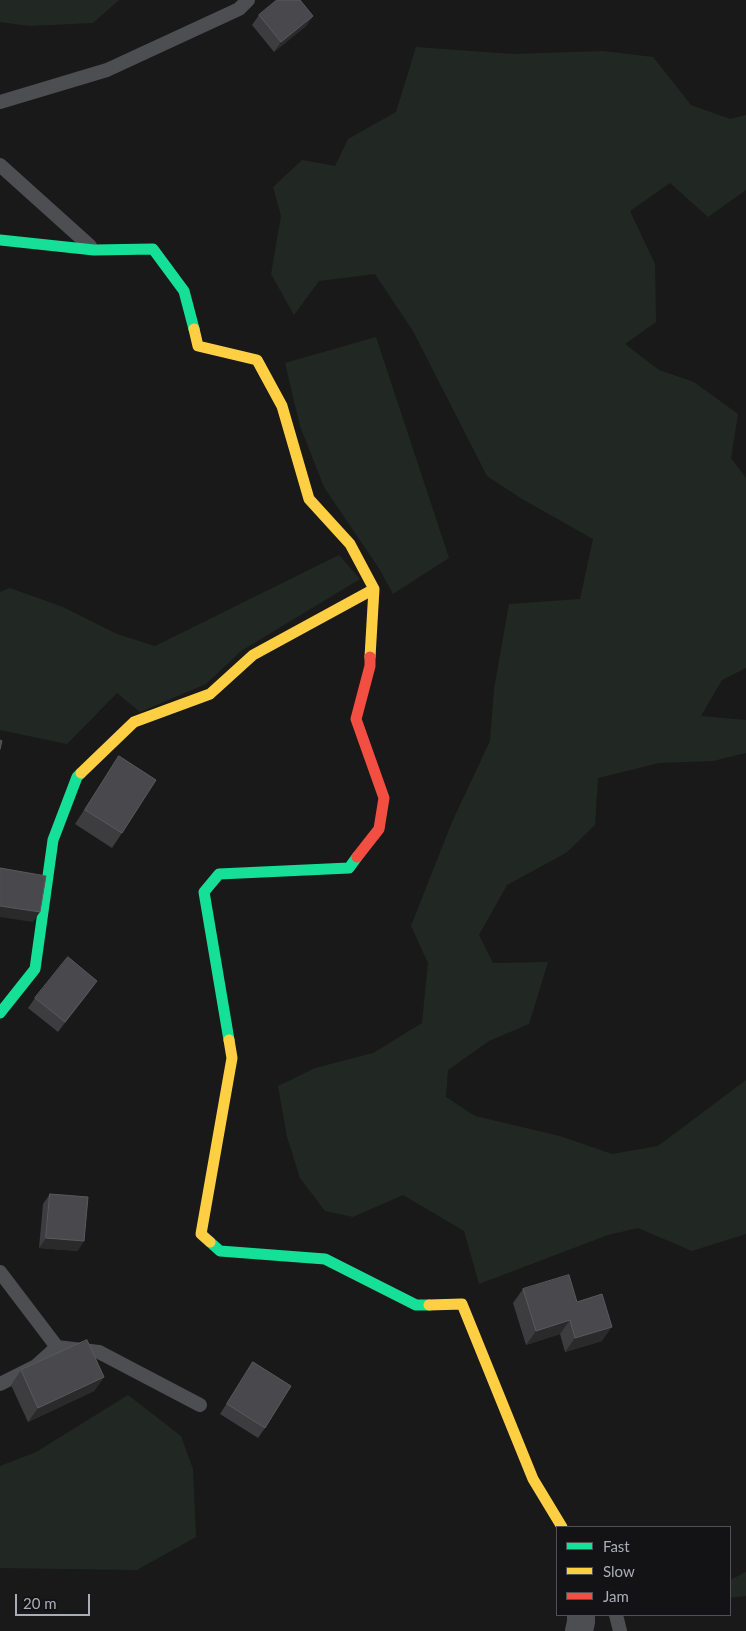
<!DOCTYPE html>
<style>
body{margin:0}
#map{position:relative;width:746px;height:1631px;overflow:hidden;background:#191919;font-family:Lato,sans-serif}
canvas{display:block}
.legend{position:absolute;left:556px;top:1526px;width:175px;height:90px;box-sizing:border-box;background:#131315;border:1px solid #4f5157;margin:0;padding:6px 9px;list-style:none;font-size:15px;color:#aaadb9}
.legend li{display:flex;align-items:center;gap:10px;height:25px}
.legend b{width:25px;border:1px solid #4f5157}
.scale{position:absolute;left:15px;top:1594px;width:75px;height:22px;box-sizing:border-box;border:2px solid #aaadb9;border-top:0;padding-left:6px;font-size:15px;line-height:18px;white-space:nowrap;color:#aaadb9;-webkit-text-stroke:4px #131315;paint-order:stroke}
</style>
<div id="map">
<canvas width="746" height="1631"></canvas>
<ul class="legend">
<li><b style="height:6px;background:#16e098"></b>Fast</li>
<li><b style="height:6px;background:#ffcf43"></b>Slow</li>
<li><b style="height:6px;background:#f24e42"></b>Jam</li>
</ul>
<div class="scale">20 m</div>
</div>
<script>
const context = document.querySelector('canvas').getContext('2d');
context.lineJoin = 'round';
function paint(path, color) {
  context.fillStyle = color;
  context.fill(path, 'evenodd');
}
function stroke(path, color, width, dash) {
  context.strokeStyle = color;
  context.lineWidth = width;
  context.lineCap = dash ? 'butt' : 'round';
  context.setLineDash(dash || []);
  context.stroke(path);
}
paint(new Path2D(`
 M 0,0 L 119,0 L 93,23 L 30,26 L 0,22 Z
 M 416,47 L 513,54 L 603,51 L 653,57 L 691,105 L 730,119 L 746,115 L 746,190 L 708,217 L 670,183 L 630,211 L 655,264 L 656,322 L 625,344 L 659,370 L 694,382 L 738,414 L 731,458 L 746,478 L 746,668 L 722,680 L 701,716 L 746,720 L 746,753 L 713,761 L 659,763 L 598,778 L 595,825 L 566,853 L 507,885 L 479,935 L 493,963 L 548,962 L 529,1024 L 489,1041 L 448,1070 L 446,1097 L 475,1116 L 560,1136 L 612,1154 L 658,1146 L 746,1080 L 746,1234 L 692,1251 L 638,1228 L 608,1235 L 479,1284 L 464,1231 L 403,1195 L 353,1217 L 325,1211 L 300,1178 L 287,1137 L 278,1086 L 315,1068 L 373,1053 L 422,1023 L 428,963 L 411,926 L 452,822 L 490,741 L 494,689 L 509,604 L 580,599 L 593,539 L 522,499 L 487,476 L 413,331 L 375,274 L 319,281 L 294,315 L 271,274 L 281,216 L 273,187 L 302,160 L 335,166 L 348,139 L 396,112 Z
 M 376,337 L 449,558 L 393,594 L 380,570 L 324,487 L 300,426 L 285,363 Z
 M 339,555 L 360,579 L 241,651 L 206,684 L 140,712 L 117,693 L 67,744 L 0,730 L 0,592 L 10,588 L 63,607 L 117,634 L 155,646 Z
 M 128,1395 L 181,1436 L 193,1469 L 196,1537 L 137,1570 L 0,1568 L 0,1466 L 36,1452 Z
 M 746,1572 L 746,1596 L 730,1598 L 730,1580 Z`), '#212823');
stroke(new Path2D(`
 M 0,102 L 107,70 L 239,9 L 248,0
 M 0,165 L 90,246
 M 0,1272 L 57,1347 L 36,1366 L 0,1384
 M 57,1347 L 99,1352 L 200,1405
 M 616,1615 L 620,1631`), '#4d4e52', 14);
stroke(new Path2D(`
 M 579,1631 L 581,1622 L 581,1615`), '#4d4e52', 28);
stroke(new Path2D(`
 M 0,240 L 94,250 L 153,249 L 184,291 L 194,329
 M 0,1013 L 35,969 L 53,840 L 77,777 L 81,773
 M 229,1040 L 204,892 L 219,874 L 349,868 L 357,857
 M 210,1242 L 220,1251 L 325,1259 L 416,1305 L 429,1305`), '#16e098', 11);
stroke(new Path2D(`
 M 194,329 L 198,346 L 257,360 L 282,406 L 309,499 L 350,544 L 374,589 L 370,657
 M 81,773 L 134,722 L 210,694 L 253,655 L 374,589
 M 210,1242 L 201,1234 L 232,1058 L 229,1040
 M 429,1305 L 462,1304 L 533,1479 L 562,1527`), '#ffcf43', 11);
stroke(new Path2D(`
 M 357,857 L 379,829 L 384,798 L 356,719 L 370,666 L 370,657`), '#f24e42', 11);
paint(new Path2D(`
 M 259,15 L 313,16 L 306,26 L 274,52 L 252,25 Z
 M 119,756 L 122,833 L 112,848 L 75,824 Z
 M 90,991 L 58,1032 L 28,1008 L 35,998 Z
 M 50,1194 L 78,1251 L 39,1248 L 43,1204 Z
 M 523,1289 L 577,1302 L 602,1341 L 565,1352 L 560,1334 L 526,1345 L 513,1303 Z
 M 253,1362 L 265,1428 L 258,1438 L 220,1414 Z
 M 21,1370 L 104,1377 L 94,1391 L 28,1422 L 11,1385 Z`), '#3d3d40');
paint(new Path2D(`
 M 313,16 L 306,26 L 274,52 L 281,42 Z
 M 0,906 L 40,912 L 33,922 L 0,917 Z
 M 97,981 L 90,991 L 58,1032 L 65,1022 Z
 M 46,1238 L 84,1241 L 78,1251 L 39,1248 Z
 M 570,1320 L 560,1334 L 526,1345 L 536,1331 Z
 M 612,1327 L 602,1341 L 565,1352 L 575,1338 Z
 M 104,1377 L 94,1391 L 28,1422 L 38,1408 Z`), '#2a2a2b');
const building = new Path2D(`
 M 277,0 L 300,0 L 313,16 L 281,42 L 259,15 Z
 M 0,740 L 2,741 L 0,749 Z
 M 119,756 L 156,780 L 122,833 L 85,810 Z
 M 0,868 L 46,876 L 40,912 L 0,906 Z
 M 68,957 L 97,981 L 65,1022 L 35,998 Z
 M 50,1194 L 88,1197 L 84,1241 L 46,1238 Z
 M 569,1275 L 577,1302 L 602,1294 L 612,1327 L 575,1338 L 570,1320 L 536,1331 L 523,1289 Z
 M 87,1340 L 104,1377 L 38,1408 L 21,1370 Z
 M 253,1362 L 291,1386 L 265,1428 L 227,1404 Z`);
paint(building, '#49494d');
stroke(building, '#58595e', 1);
</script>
